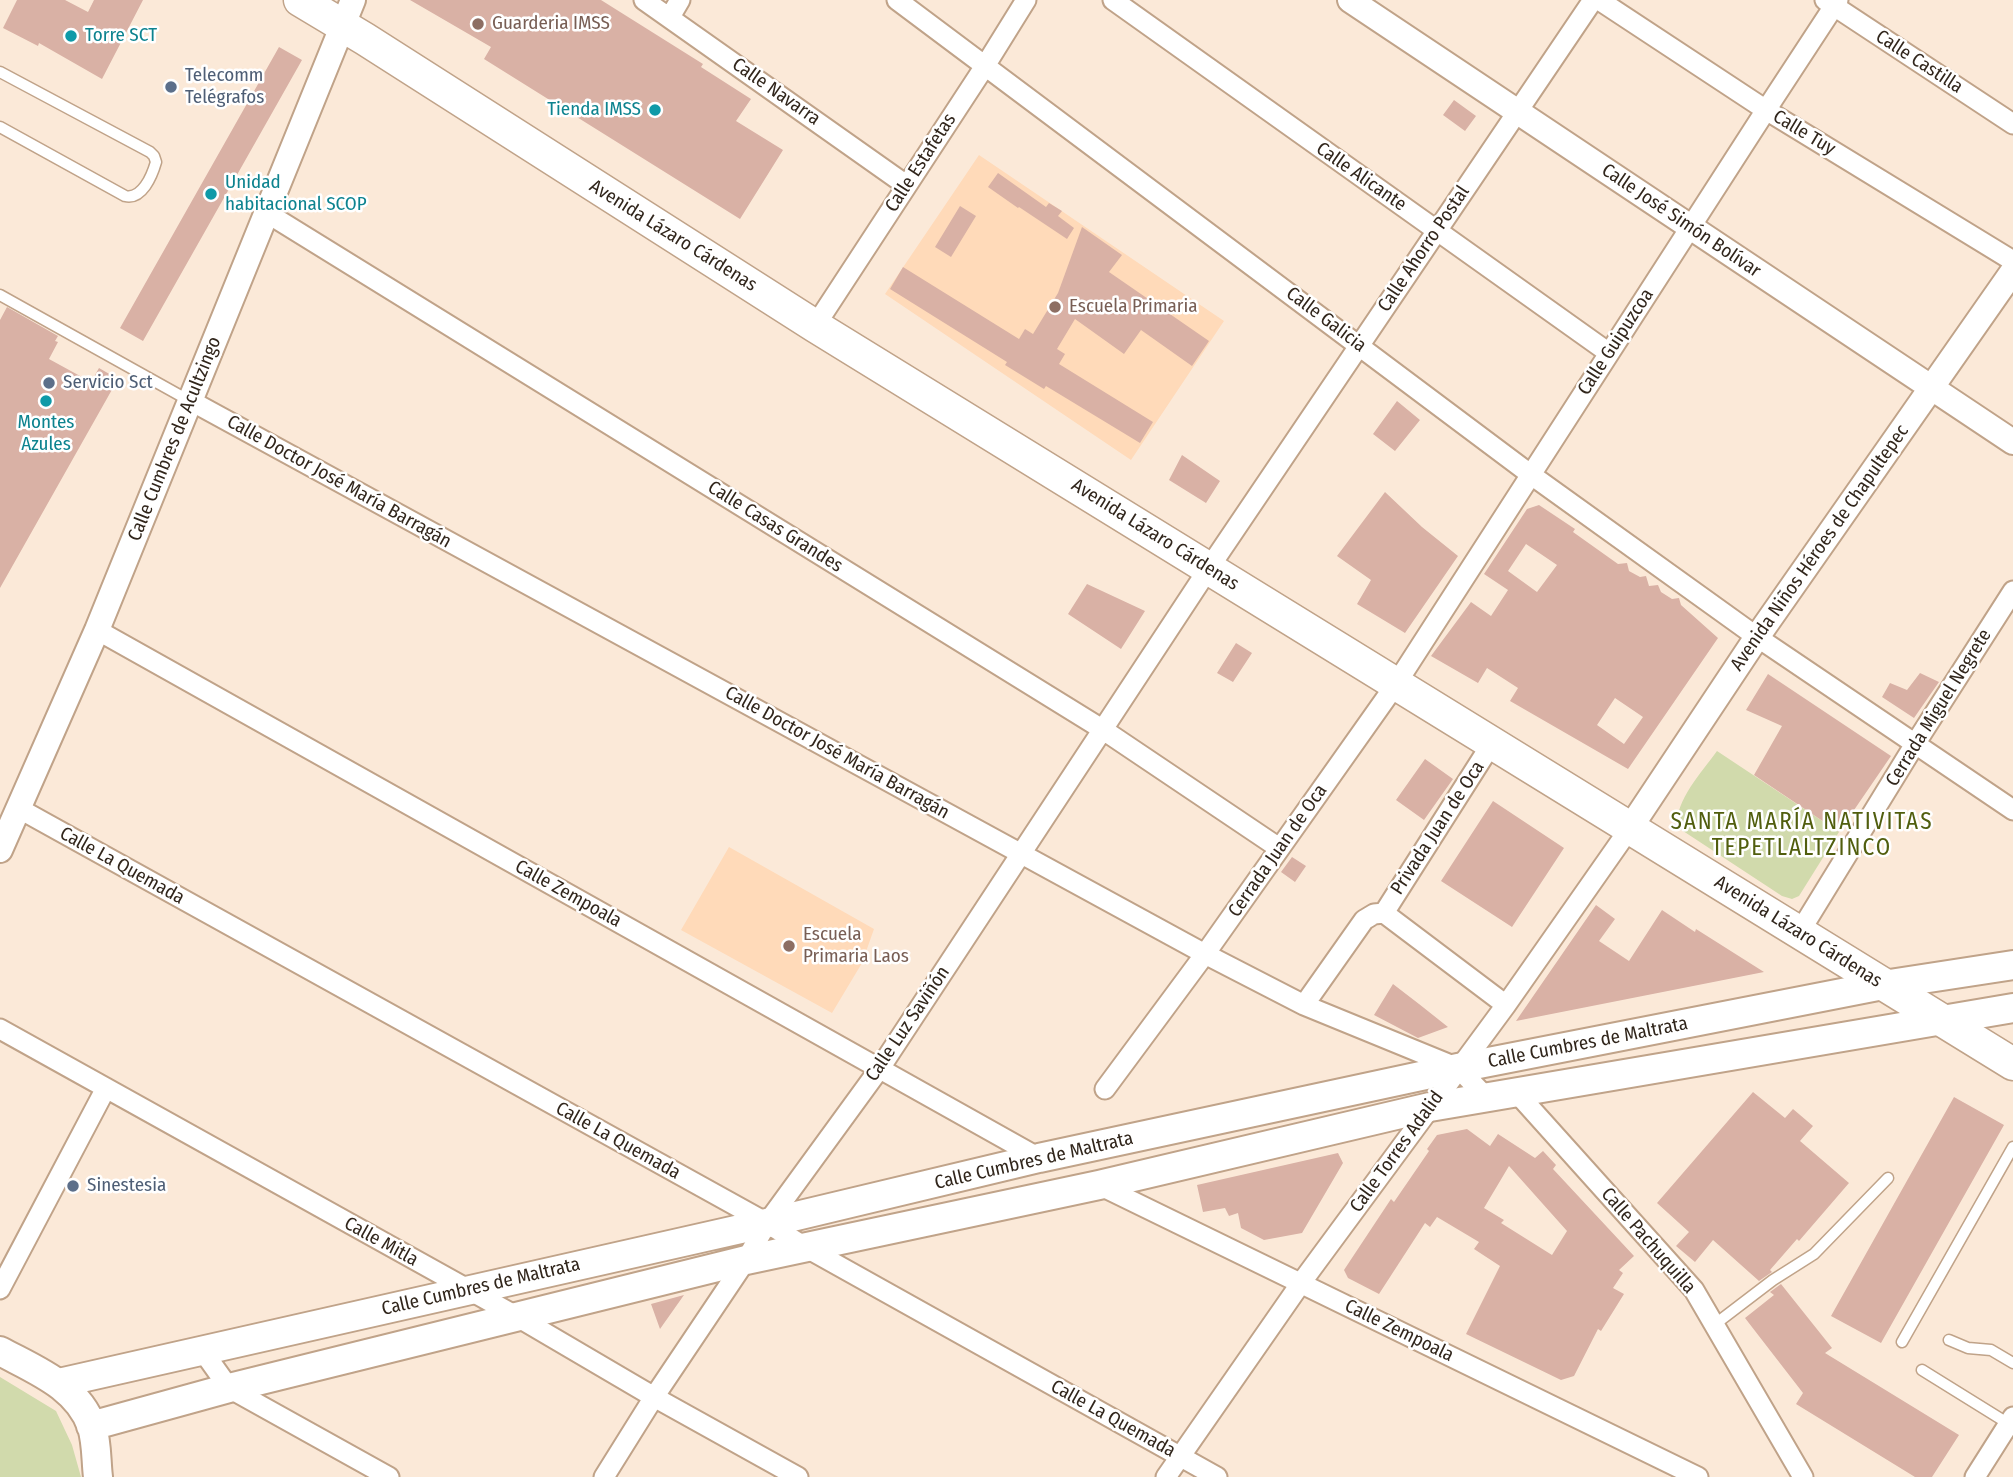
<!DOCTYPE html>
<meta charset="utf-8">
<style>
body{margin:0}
canvas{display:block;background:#fbe9d8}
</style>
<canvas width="2013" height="1477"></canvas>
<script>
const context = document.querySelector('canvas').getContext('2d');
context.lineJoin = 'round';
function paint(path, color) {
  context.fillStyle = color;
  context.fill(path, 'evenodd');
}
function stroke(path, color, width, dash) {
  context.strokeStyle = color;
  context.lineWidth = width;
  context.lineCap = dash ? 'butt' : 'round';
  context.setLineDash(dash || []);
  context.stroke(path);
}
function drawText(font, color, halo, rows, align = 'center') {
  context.font = font + ' "Fira Sans Condensed",sans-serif';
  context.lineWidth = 5;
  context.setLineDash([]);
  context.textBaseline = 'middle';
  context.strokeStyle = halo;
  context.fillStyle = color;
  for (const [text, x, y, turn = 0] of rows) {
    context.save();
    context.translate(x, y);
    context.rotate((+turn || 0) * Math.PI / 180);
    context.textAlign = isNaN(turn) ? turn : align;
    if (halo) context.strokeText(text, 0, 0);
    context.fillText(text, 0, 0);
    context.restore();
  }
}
paint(new Path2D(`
 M 979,155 L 1224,321 L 1131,460 L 885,294 Z
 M 729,847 L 874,929 L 862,963 L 832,1013 L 681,930 Z`), '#ffdab9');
paint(new Path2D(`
 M 1717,751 L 1839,832 L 1799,896 L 1792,899 L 1782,896 L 1677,827 C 1675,800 1702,772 1717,751 Z
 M 0,1377 L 56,1411 L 72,1445 L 81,1477 L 0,1477 Z`), '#d1daac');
paint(new Path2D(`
 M 17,0 L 65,0 L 88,12 L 94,0 L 143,0 L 102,79 L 39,43 L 38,46 L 3,28 Z
 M 410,0 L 601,0 L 703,64 L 701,67 L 751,99 L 736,121 L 783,150 L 740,219 L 484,59 L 491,47 Z
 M 279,47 L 302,60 L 143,341 L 120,328 Z
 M 1454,100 L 1476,116 L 1465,131 L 1443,115 Z
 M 998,173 L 1046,207 L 1049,203 L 1062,211 L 1058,216 L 1074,228 L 1067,239 L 1019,207 L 1018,208 L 988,187 Z
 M 960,206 L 976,216 L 951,257 L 935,247 Z
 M 1082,227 L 1122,255 L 1109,272 L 1209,341 L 1192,366 L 1141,330 L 1124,354 L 1075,319 L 1057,349 L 1065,354 L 1059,364 L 1153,422 L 1140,443 L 1046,386 L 1044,389 L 1005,365 L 1007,362 L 890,289 L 903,267 L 1019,339 L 1025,329 L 1033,334 L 1058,293 Z
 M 7,307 L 58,336 L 55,341 L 58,342 L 49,359 L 91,382 L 99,368 L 118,379 L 0,588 L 0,320 Z
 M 1397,401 L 1420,420 L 1395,451 L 1373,434 Z
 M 1182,455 L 1220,481 L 1206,503 L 1169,480 Z
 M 1385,492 L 1422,527 L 1458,556 L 1405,633 L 1357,604 L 1371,580 L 1337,556 Z
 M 1539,505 L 1575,529 L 1573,532 L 1618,564 L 1627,563 L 1629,571 L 1640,577 L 1646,576 L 1649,586 L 1658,585 L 1661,592 L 1672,599 L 1679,598 L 1681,605 L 1718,638 L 1628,769 L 1510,701 L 1518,688 L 1487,668 L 1478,683 L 1431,656 L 1471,602 L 1491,616 L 1508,590 L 1484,574 L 1527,509 ZM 1526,544 L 1557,565 L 1537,592 L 1508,571 ZM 1615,698 L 1643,717 L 1624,744 L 1597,725 Z
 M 1087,584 L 1145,611 L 1121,649 L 1068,614 Z
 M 1236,643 L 1252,653 L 1233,682 L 1217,673 Z
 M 1920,673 L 1939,682 L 1914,718 L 1882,697 L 1890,683 L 1907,690 Z
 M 1768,674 L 1891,756 L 1839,832 L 1754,775 L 1782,726 L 1746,710 Z
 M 1425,759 L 1453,779 L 1424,820 L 1396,800 Z
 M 1493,801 L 1564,848 L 1512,927 L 1441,881 Z
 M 1292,857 L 1306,866 L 1295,882 L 1281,872 Z
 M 1596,905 L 1615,919 L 1599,941 L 1629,961 L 1662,910 L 1695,932 L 1696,929 L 1764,972 L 1516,1021 Z
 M 1393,984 L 1419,1004 L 1448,1027 L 1418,1038 L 1374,1015 Z
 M 1753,1092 L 1785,1118 L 1793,1109 L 1813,1126 L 1800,1141 L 1849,1183 L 1799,1241 L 1797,1239 L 1770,1270 L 1772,1272 L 1759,1281 L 1713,1240 L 1695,1262 L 1676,1246 L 1689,1232 L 1657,1203 Z
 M 1954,1097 L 2004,1125 L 1881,1343 L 1831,1316 Z
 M 1467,1129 L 1490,1146 L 1498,1134 L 1535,1158 L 1543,1151 L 1556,1165 L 1553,1169 L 1634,1256 L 1619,1270 L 1623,1273 L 1613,1288 L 1624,1294 L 1601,1331 L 1598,1329 L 1574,1376 L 1561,1380 L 1466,1334 L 1500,1266 L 1474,1249 L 1479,1242 L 1437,1217 L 1430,1227 L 1425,1223 L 1379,1294 L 1348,1278 L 1344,1270 L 1391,1199 L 1394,1202 L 1429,1151 L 1427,1149 L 1437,1135 ZM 1509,1166 L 1567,1231 L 1552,1255 L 1501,1223 L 1504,1220 L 1484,1208 Z
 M 1338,1153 L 1343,1163 L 1302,1233 L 1264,1240 L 1241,1228 L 1238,1213 L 1229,1216 L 1225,1208 L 1203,1212 L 1197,1185 Z
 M 1781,1284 L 1832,1348 L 1825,1353 L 1959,1435 L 1932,1477 L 1915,1477 L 1796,1404 L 1803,1393 L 1745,1318 L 1774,1295 L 1770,1292 Z
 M 684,1295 L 660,1329 L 651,1304 Z`), '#d9b1a5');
const service = new Path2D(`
 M 0,72 L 150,152 L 154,156 L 156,162 C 152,176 142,200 125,196 L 0,127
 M 0,295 L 190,401
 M 1714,1325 L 1773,1280 L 1814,1254 L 1888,1178
 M 1949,1340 L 1968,1348 L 1991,1350 L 2013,1363
 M 1902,1342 L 2013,1147
 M 1922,1370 L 2009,1424`);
const minor = new Path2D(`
 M 644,0 L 906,185
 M 897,0 L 1530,474 L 1757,637 L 2013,810
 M 1113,0 L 1609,353
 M 1599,0 L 1766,110 L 2013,261
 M 1825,0 L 2013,124
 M 670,17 L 680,0
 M 267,213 L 1102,729 L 1279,848
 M 815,326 L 985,66 L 1026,0
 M 191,401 L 1205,954 L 1304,1005 L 1458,1068 L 1485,1096
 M 97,630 L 1039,1158
 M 18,808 L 767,1223 L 805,1247 L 1217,1477
 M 1384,913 L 1506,1005
 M 1799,933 L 1915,744 L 2013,591
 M 1304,1005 L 1364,920 L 1374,914 L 1384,913 L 1492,743
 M 0,1029 L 516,1316 L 654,1397 L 798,1477
 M 1105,1089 L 1205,954 L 1396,684 L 1766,110 L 1838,0
 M 1516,1092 L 1694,1290 L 1803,1477
 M 1099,1185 L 1698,1477
 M 0,1289 L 106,1088
 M 202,1350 L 229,1388 L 389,1477
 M 604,1477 L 654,1397 L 746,1260 L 767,1223 L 880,1068 L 1209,568 L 1593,0
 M 1166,1477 L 1301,1283 L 1506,1005 L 1630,828
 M 1975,1477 L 2013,1417`);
const tertiary = new Path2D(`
 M 1350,0 L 2013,442
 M 1630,828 L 1757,637 L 2013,271
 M 0,850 L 97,630 L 353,0`);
const secondary = new Path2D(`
 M 0,1351 C 35,1370 78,1386 92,1427 C 97,1443 96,1461 98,1477
 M 59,1383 L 767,1223 L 1039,1158 L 1458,1068 L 1883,985 L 2013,965
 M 91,1426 L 229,1388 L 746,1260 L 1099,1185 L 1430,1107 L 2013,1008`);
const primary = new Path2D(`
 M 300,0 L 365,39 L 815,326 L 2013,1064`);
stroke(service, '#c0a389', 13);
stroke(minor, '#c0a389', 23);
stroke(tertiary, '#c0a389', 28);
stroke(secondary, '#c0a389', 32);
stroke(primary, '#c0a389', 35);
stroke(service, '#fff', 10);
stroke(minor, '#fff', 19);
stroke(tertiary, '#fff', 24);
stroke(secondary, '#fff', 28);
stroke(primary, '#fff', 32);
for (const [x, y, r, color] of [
 [478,24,7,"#8d6e63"],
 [71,36,7,"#0f9aa8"],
 [171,87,7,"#5c6f8a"],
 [655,110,7,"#0f9aa8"],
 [211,194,7,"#0f9aa8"],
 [1055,307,7,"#8d6e63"],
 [49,383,7,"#5c6f8a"],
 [46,401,7,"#0f9aa8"],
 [789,946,7,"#8d6e63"],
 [73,1186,7,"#5c6f8a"]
]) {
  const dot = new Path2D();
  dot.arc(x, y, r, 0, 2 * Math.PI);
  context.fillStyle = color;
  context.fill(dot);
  stroke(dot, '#fff', 2.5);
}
drawText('19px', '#785e54', '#fff', [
 ["Guarderia IMSS",492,24],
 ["Escuela Primaria",1069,307],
 ["Escuela",803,935],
 ["Primaria Laos",803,957]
], 'left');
drawText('19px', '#0d838f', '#fff', [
 ["Torre SCT",85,36],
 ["Tienda IMSS",641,110,"right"],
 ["Unidad",225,183],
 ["habitacional SCOP",225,205],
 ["Montes",46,423,"center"],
 ["Azules",46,445,"center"]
], 'left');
drawText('19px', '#31261c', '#fff', [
 ["Calle Castilla",1919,62,33],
 ["Calle Navarra",776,92,35],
 ["Calle Tuy",1804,133,31],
 ["Calle Estafetas",921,163,-57],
 ["Calle Alicante",1361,177,35],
 ["Calle José Simón Bolívar",1681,221,34],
 ["Avenida Lázaro Cárdenas",673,236,32],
 ["Calle Ahorro Postal",1424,249,-56],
 ["Calle Galicia",1326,320,37],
 ["Calle Guipuzcoa",1616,342,-57],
 ["Calle Cumbres de Acultzingo",175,439,-68],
 ["Calle Doctor José María Barragán",339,482,29],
 ["Calle Casas Grandes",775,527,32],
 ["Avenida Lázaro Cárdenas",1155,535,32],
 ["Avenida Niños Héroes de Chapultepec",1820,548,-55],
 ["Cerrada Miguel Negrete",1939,708,-58],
 ["Calle Doctor José María Barragán",837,753,29],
 ["Privada Juan de Oca",1438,828,-57],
 ["Cerrada Juan de Oca",1278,851,-55],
 ["Calle La Quemada",122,866,29],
 ["Calle Zempoala",568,894,29],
 ["Avenida Lázaro Cárdenas",1798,932,32],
 ["Calle Luz Saviñón",908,1024,-56],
 ["Calle Cumbres de Maltrata",1588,1043,-11],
 ["Calle La Quemada",618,1141,29],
 ["Calle Torres Adalid",1397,1152,-54],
 ["Calle Cumbres de Maltrata",1034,1161,-13],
 ["Calle Pachuquilla",1648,1241,49],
 ["Calle Mitla",381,1242,29],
 ["Calle Cumbres de Maltrata",481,1287,-13],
 ["Calle Zempoala",1399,1331,26],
 ["Calle La Quemada",1113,1419,29]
]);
drawText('19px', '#4e5e75', '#fff', [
 ["Telecomm",185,76],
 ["Telégrafos",185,98],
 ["Servicio Sct",63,383],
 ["Sinestesia",87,1186]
], 'left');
context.letterSpacing = '2px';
drawText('23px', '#515e0e', '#fff', [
 ["SANTA MARÍA NATIVITAS",1802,823],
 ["TEPETLALTZINCO",1802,849]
]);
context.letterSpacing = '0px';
</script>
